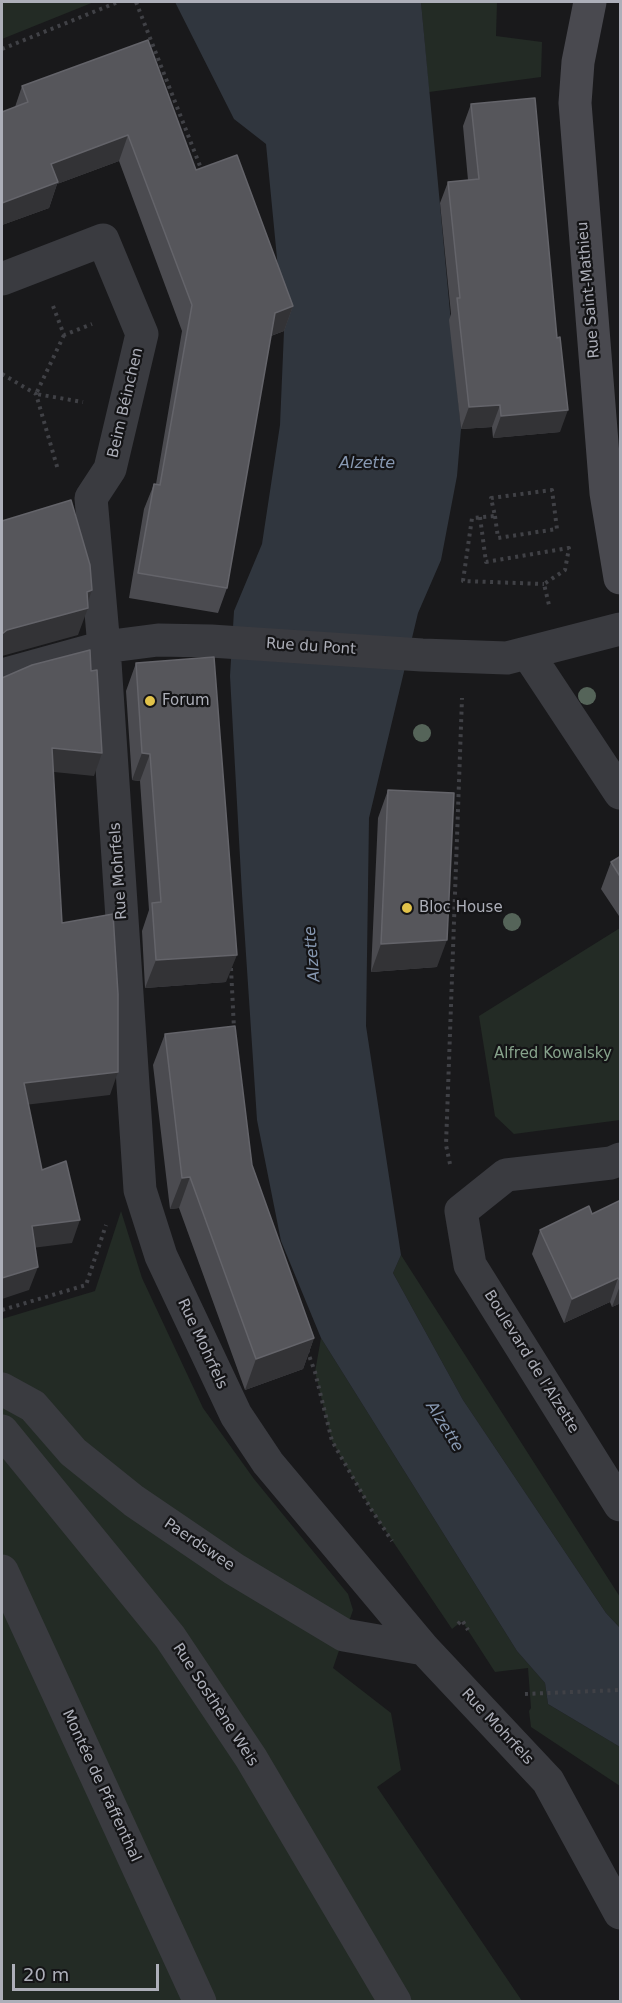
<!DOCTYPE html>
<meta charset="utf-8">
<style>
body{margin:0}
#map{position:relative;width:622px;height:2003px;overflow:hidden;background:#19191b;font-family:"DejaVu Sans",sans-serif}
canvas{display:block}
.frame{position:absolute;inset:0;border:3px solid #adafb9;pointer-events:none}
.scale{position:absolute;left:12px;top:1964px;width:147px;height:27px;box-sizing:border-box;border:3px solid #adafb9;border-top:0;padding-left:8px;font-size:18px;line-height:21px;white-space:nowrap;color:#adafb9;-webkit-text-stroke:4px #141416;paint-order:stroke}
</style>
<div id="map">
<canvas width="622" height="2003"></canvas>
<div class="frame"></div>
<div class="scale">20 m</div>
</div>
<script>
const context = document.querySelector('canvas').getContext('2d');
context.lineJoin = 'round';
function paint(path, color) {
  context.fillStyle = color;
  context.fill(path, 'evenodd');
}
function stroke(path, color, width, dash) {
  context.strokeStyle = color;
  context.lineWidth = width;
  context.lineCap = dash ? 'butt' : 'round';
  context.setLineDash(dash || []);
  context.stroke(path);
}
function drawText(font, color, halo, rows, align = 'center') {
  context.font = font + ' "DejaVu Sans",sans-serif';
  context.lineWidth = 4.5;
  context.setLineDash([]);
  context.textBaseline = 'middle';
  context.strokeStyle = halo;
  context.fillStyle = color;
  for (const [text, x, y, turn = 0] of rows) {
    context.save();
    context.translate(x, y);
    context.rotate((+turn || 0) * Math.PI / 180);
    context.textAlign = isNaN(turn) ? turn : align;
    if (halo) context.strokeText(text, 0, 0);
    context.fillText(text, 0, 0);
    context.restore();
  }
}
paint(new Path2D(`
 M 2,2 L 94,2 L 2,39 Z
 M 421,2 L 497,2 L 496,36 L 542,42 L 541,77 L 429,92 Z
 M 620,928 L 620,1120 L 514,1134 L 495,1116 L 479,1016 Z
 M 121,1211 L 142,1278 L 203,1408 L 254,1479 L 348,1594 L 353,1610 L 333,1668 L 391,1713 L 401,1770 L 377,1787 L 522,2001 L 2,2002 L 2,1319 L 95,1291 Z
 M 401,1255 L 620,1597 L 620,1628 L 606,1613 L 463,1400 L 393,1273 Z
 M 321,1338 L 517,1651 L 545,1683 L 548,1704 L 620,1747 L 620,1786 L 531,1727 L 529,1711 L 531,1708 L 528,1668 L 495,1672 L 462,1621 L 452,1629 L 371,1509 L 332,1441 L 315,1372 Z`), '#232b25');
paint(new Path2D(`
 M 175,2 L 421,2 L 461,429 L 457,476 L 441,560 L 418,613 L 369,818 L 366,1026 L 401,1255 L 393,1273 L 463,1400 L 606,1613 L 620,1628 L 620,1747 L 548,1704 L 545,1683 L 517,1651 L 321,1338 L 281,1241 L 257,1120 L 242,894 L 230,676 L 234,611 L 262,544 L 280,425 L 284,331 L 266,144 L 234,119 Z`), '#30363e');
stroke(new Path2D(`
 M 136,2 L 202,171
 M 2,49 L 118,2
 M 53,306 L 64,335 L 92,324
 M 64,335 L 36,394 L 83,402
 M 2,374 L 36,394 L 58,470
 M 495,516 L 498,538 L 557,529 L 552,490 L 491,498 L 495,516 L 472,518 L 463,581 L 544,584
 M 480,517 L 486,562 L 569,548 L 565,570 L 544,584 L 549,605
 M 231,968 L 234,1029
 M 450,1164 L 446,1145 L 462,698
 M 2,1310 L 86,1285 L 106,1225
 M 307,1350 L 315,1372 L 332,1441 L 371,1509 L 392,1541
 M 458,1624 L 462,1620 L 468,1630
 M 525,1694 L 620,1690`), '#404146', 4, [3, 4.5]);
stroke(new Path2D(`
 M 2,279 L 103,240 L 142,334 L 110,469 L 91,498 L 104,647 L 140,1190 L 161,1256 L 236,1415 L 268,1463 L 424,1649 L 548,1781 L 620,1913
 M 528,654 L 620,793
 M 2,675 L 104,647 L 158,640 L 211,641 L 422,655 L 507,658 L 620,629
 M 620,1159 L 611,1163 L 506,1175 L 461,1211 L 470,1265 L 620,1505
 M 2,1389 L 33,1406 L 73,1452 L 134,1501 L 234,1569 L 344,1635 L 424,1649
 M 2,1431 L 170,1637 L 251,1758 L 395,2002
 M 2,1571 L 200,2002`), '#3a3b40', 33);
stroke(new Path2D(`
 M 590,2 L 578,62 L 575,103 L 606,493 L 620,578`), '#49494f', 33);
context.fillStyle = '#556459';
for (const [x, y] of [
 [587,696],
 [422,733],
 [512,922]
]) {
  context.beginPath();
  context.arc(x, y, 9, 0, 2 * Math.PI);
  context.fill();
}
paint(new Path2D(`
 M 148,40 L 196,170 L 293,306 L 284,331 L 271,336 L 227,588 L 218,613 L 129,598 L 144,509 L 154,484 L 156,484 L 182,331 L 119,161 L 57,184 L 49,208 L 2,225 L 2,112 L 15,107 L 22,86 Z
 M 471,104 L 560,432 L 493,438 L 492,427 L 461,429 L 449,320 L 451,314 L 440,203 L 448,182 L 468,180 L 463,126 Z
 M 136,663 L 226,982 L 145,988 L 142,931 L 149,910 L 140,781 L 132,780 L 126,691 Z
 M 388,790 L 437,967 L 371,972 L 378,818 Z
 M 621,856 L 621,919 L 601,889 L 611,862 Z
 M 165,1034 L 252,1165 L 314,1338 L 303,1369 L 245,1390 L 179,1208 L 170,1209 L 153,1065 Z
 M 621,1200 L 621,1303 L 612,1307 L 610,1302 L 564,1323 L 532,1254 L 540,1230 L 592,1214 Z`), '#4b4b50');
paint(new Path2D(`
 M 128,135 L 119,161 L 57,184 L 49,208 L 2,225 L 2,203 L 51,164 Z
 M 293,306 L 284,331 L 265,338 L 275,313 Z
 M 500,405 L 492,427 L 461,429 L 469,407 Z
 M 568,410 L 560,432 L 493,438 L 501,416 Z
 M 92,590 L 86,608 L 88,608 L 78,635 L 2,656 L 2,634 L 7,630 L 87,592 Z
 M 52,748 L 102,753 L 94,776 L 44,771 Z
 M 142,753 L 150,754 L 140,781 L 132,780 Z
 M 447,940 L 437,967 L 371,972 L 381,944 Z
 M 237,955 L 226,982 L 145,988 L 156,960 Z
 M 118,1072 L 110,1095 L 16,1106 L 24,1083 Z
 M 190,1177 L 179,1208 L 170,1209 L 182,1178 Z
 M 80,1220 L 72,1243 L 24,1249 L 32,1226 Z
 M 38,1267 L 29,1290 L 2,1299 L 2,1278 Z
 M 618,1278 L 610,1302 L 564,1323 L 572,1299 Z
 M 621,1283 L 621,1303 L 612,1307 Z
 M 314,1338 L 303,1369 L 245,1390 L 256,1359 Z`), '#333336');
const building = new Path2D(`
 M 148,40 L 196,170 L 237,155 L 293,306 L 275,313 L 227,588 L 138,573 L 154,484 L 160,485 L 192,305 L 128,135 L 51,164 L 58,182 L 2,203 L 2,112 L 28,102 L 22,86 Z
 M 535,98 L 557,338 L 560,337 L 568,410 L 501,416 L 500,405 L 469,407 L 457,298 L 460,298 L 448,182 L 479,179 L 471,104 Z
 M 71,500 L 90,565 L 92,590 L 87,592 L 88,608 L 7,630 L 2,634 L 2,521 Z
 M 90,650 L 91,671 L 97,670 L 102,753 L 52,748 L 62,923 L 113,914 L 118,994 L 118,1072 L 24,1083 L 42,1170 L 66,1161 L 80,1220 L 32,1226 L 38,1267 L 2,1278 L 2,678 L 32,665 Z
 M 214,657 L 237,955 L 156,960 L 152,903 L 161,902 L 150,754 L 142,753 L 136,663 Z
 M 388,790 L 454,793 L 447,940 L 381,944 Z
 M 621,856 L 621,878 L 611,862 Z
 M 235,1026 L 252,1165 L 314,1338 L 256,1359 L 190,1177 L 182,1178 L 165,1034 Z
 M 621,1200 L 621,1282 L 618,1278 L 572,1299 L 540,1230 L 589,1206 L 592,1214 Z`);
paint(building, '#56565b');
stroke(building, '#64646a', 1.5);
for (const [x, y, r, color] of [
 [150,701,6,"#e2c34a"],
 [407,908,6,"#e2c34a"]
]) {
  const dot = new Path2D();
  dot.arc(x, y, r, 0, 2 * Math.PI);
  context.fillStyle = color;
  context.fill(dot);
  stroke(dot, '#141416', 2);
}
drawText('15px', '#adafb9', '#141416', [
 ["Rue Saint-Mathieu",589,290,-95],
 ["Beim Béinchen",126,403,-77],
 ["Rue du Pont",311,647,4],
 ["Rue Mohrfels",119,871,-94],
 ["Rue Mohrfels",202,1344,65],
 ["Boulevard de l'Alzette",531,1362,58],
 ["Paerdswee",199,1545,34],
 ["Rue Sosthène Weis",215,1705,57],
 ["Rue Mohrfels",497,1727,47],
 ["Montée de Pfaffenthal",101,1786,65]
]);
drawText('15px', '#adafb9', '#141416', [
 ["Forum",162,701],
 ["Bloc House",419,908]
], 'left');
drawText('15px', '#86a28b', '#141416', [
 ["Alfred Kowalsky",553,1054]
]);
drawText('italic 16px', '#8798b1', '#141416', [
 ["Alzette",367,464],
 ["Alzette",313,954,-95],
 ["Alzette",444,1427,58]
]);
</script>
